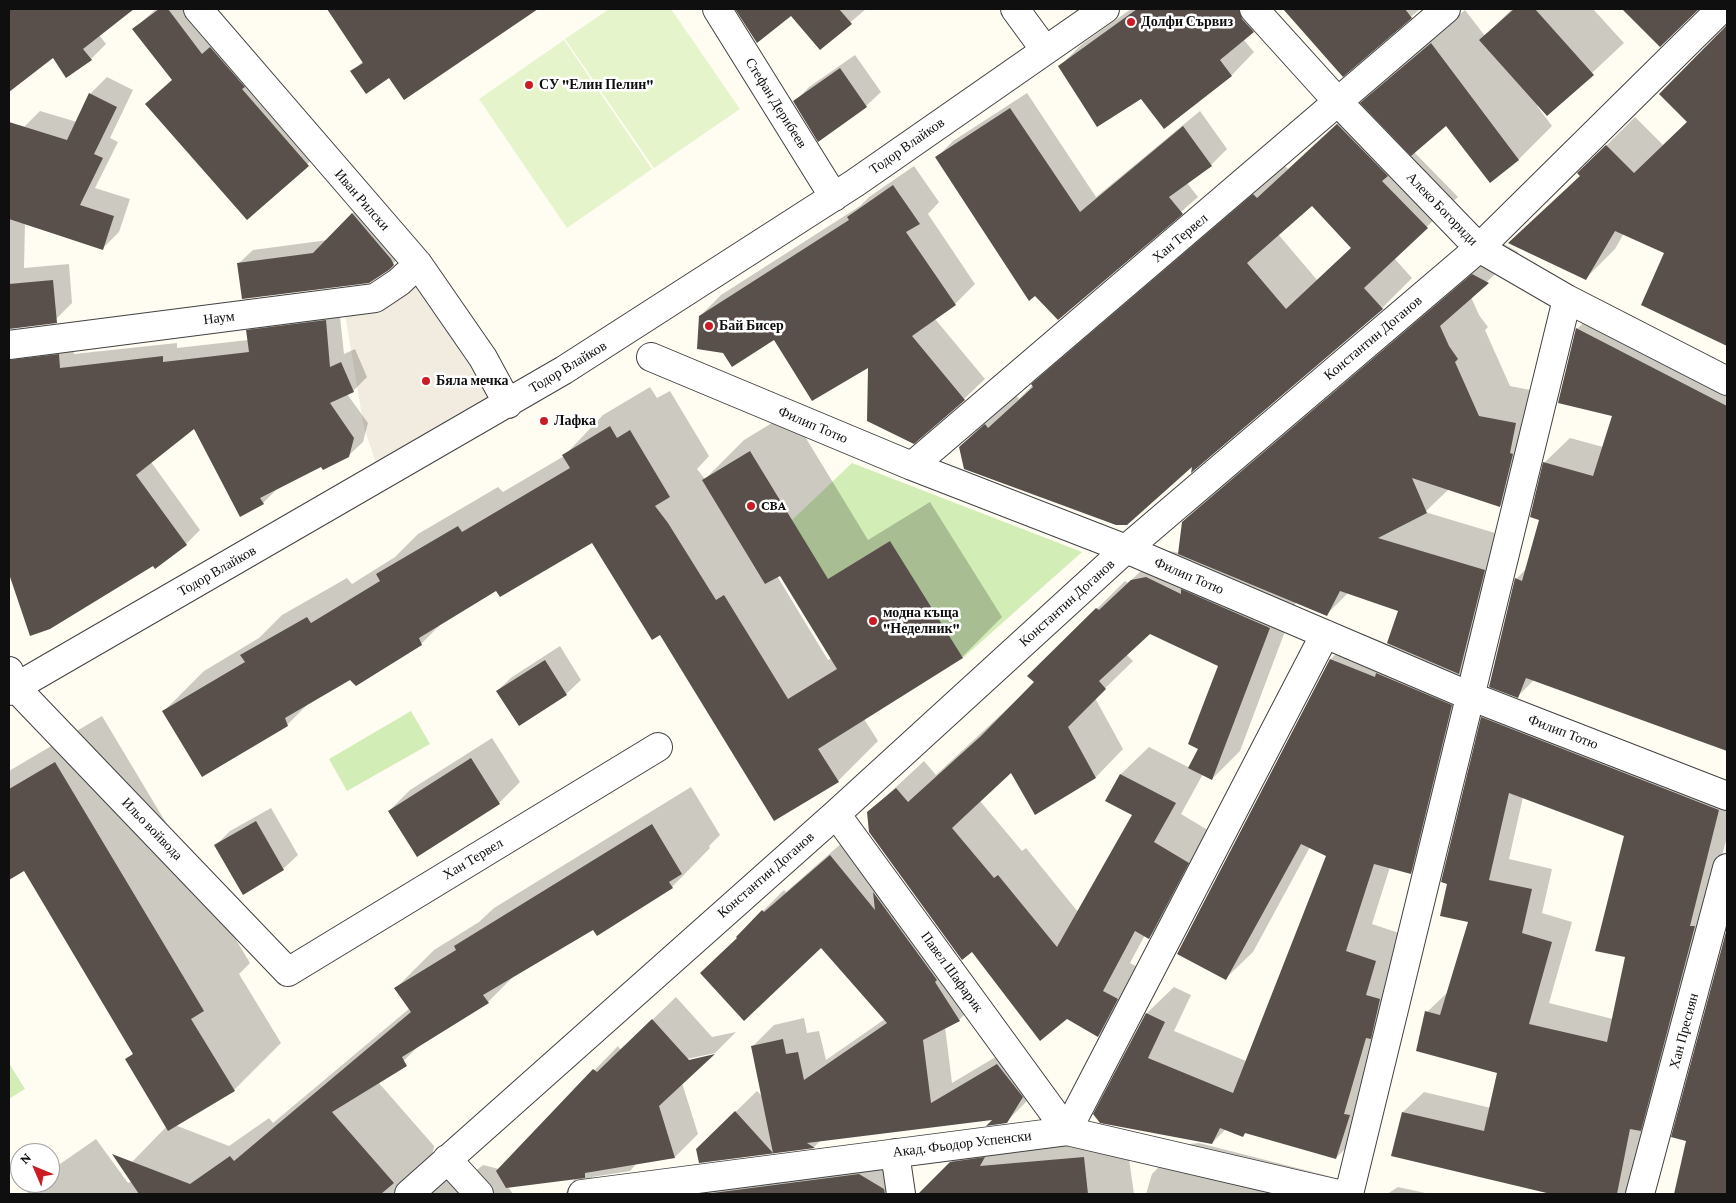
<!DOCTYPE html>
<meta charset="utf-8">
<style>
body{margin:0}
#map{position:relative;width:1736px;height:1203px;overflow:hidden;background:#fffcf2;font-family:"Crimson Pro",serif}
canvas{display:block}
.frame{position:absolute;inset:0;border:10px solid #0f0f0f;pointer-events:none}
.north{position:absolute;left:10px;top:1143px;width:50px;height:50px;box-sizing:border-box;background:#fff;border:1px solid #9f9f9f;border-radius:50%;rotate:315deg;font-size:14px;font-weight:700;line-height:20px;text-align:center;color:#0f0f0f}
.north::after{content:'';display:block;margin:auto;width:18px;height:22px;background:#cb1c25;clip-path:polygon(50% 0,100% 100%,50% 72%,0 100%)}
</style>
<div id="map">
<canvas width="1736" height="1203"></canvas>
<div class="frame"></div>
<div class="north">N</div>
</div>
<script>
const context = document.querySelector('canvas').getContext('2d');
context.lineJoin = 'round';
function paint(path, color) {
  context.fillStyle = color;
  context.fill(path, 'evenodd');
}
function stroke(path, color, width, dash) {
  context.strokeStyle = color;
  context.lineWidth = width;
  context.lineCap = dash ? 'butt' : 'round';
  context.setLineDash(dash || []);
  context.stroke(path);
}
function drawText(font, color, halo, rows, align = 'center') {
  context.font = font + ' "Crimson Pro",serif';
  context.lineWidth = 5;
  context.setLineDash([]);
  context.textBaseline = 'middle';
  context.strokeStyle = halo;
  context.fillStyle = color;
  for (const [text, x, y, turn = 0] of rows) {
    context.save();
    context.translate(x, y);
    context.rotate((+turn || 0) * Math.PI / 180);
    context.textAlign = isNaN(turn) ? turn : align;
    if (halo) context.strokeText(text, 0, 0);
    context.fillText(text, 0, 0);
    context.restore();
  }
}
paint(new Path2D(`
 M 852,463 L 1082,552 L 963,658 L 890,541 L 822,583 L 792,520 Z
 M 411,711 L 430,744 L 347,791 L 329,759 Z
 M 9,1063 L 25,1089 L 9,1099 Z`), '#d3edb7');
paint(new Path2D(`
 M 609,9 L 671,9 L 740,109 L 654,168 L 565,39 Z
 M 564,40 L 652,169 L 567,228 L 479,99 Z`), '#e5f4ca');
paint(new Path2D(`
 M 418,264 L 508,404 L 381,477 L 364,428 L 343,302 Z`), '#f1ecdf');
paint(new Path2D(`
 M 9,9 L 113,9 L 119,16 L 99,35 L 106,44 L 91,59 L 53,57 L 9,90 Z
 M 156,9 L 192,9 L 322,151 L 247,218 L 147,104 L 173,80 L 134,29 Z
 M 328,9 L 536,9 L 405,99 L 389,76 L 352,72 L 363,61 Z
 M 737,9 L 866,9 L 820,48 L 791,14 L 757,41 Z
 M 1131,9 L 1275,9 L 1243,39 L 1254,52 L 1232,75 L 1164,127 L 1141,97 L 1060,66 L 1082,44 Z
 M 1285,9 L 1420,9 L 1343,75 Z
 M 1512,9 L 1593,9 L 1624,43 L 1547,115 L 1539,105 L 1537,106 L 1552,126 L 1518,160 L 1446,124 L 1414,152 L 1458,197 L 1394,258 L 1412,278 L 1382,308 L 1194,464 L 960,447 L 991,416 L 1016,395 L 1019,399 L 1063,354 L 1284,165 L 1288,169 L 1396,69 L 1465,10 L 1485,36 ZM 1312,204 L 1352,247 L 1317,280 L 1278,234 Z
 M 1623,9 L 1697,9 L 1660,46 Z
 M 1727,27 L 1727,344 L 1643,304 L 1666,252 L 1624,233 L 1615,249 L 1586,278 L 1510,243 L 1581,175 L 1579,173 L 1635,117 L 1663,145 L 1688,121 L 1661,94 Z
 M 855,55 L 881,92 L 866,106 L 795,102 L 809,87 Z
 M 107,77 L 133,90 L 110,138 L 118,142 L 95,188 L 130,199 L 119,232 L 103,248 L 25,223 L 24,268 L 69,264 L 72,303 L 56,319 L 9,324 L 9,159 L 23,128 L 40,111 L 77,122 L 91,93 Z
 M 1027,93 L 1096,197 L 1200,111 L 1227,149 L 1211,165 L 1187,183 L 1198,197 L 1058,319 L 937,157 L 953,141 Z
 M 914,166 L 939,202 L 928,214 L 975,284 L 955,304 L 935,319 L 985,379 L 964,399 L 869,366 L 700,316 L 721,295 L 860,206 L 869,197 Z
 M 366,199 L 403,254 L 388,269 L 238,264 L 253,250 L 328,240 Z
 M 1504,244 L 1518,252 L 1471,297 L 1479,315 L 1488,327 L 1485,330 L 1510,386 L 1546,393 L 1531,475 L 1500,506 L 1449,489 L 1425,512 L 1515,539 L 1490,642 L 1461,671 L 1478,678 L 1437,846 L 1411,872 L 1390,867 L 1372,924 L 1402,934 L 1363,1131 L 1336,1158 L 1246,1132 L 1243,1135 L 1226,1129 L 1212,1143 L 1095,1114 L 1147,1013 L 1174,987 L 1191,995 L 1174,1031 L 1246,1061 L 1327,855 L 1310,847 L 1253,952 L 1226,978 L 1178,953 L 1331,659 L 1358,632 L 1388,644 L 1399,610 L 1348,593 L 1327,614 L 1296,602 L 1240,751 L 1212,779 L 1203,774 L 1181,814 L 1216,835 L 1177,909 L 1149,937 L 1145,935 L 1130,963 L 1145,971 L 1126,1008 L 1098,1036 L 868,813 L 924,761 L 936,775 L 1036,682 L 1029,676 L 1125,581 L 1128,583 L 1164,550 L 1180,553 L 1183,522 L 1214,491 ZM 1149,632 L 1220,666 L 1199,748 L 1190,768 L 1149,747 L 1121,774 L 1106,800 L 1134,815 L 1078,912 L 1026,848 L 1022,851 L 980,801 L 1011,771 L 1036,813 L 1096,777 L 1123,749 L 1095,698 L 1133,661 L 1126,654 Z
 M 1602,304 L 1727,368 L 1727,749 L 1534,680 L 1518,696 L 1516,579 L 1527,568 L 1541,519 L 1544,463 L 1570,438 L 1603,447 L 1614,415 L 1577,329 Z
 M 339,307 L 344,354 L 355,349 L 367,377 L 353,391 L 347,394 L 368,423 L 363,442 L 348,456 L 322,465 L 277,489 L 263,503 L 194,427 L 151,462 L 200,530 L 186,544 L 155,567 L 153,564 L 31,635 L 9,571 L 9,352 L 73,341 L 74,354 L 177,343 L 177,348 L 248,340 L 247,331 L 261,317 Z
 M 650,387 L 657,398 L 670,391 L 709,456 L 697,469 L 705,479 L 744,440 L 790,412 L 868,540 L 930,502 L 1002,617 L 962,657 L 864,719 L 878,741 L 838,781 L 592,541 L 497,589 L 444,621 L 421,644 L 350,679 L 309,703 L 287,725 L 164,711 L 204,671 L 259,638 L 282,615 L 347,578 L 352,584 L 395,557 L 418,534 L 498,487 L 503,492 L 564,456 L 603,415 ZM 780,574 L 832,658 L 828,660 L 777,576 Z
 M 560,646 L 581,680 L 566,694 L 519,724 L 497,691 L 512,677 Z
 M 1503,697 L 1727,784 L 1727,837 L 1634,1187 L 1627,1194 L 1548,1194 L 1403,1112 L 1424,1092 L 1491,1108 L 1499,1072 L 1427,1012 L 1449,991 L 1469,921 L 1482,718 ZM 1523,797 L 1625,836 L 1627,956 L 1613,1019 L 1549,1003 L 1572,922 L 1542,913 L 1552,869 L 1509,859 Z
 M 102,716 L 250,963 L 239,974 L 281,1043 L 234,1090 L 175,1125 L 229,1146 L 269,1118 L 273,1123 L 410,1008 L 395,989 L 434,950 L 479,922 L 494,908 L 691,787 L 720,835 L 709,846 L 710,848 L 672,887 L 594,928 L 517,973 L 488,1002 L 421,1044 L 390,1074 L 378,1082 L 434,1146 L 432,1158 L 464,1180 L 483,1165 L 499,1169 L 618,1046 L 621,1050 L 676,997 L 712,1037 L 736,1032 L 715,1053 L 682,1060 L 682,1083 L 698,1134 L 675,1157 L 637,1163 L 630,1171 L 592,1177 L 593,1181 L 883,1151 L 914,1194 L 565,1194 L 575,1178 L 508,1187 L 513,1194 L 26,1194 L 37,1183 L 50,1183 L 50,1171 L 96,1139 L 128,1183 L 132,1181 L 132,1162 L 167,1126 L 127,1059 L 134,1053 L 24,870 L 9,879 L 9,771 Z
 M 492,738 L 520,782 L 499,803 L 389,811 L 410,790 Z
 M 271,808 L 298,855 L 283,869 L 216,845 L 230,831 Z
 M 852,834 L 888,879 L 895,871 L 958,957 L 955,960 L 980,999 L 959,1020 L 945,1027 L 952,1083 L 1019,1043 L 1044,1075 L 1028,1100 L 1006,1122 L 995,1119 L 821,1140 L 814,1147 L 700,1162 L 719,1128 L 757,1091 L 763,1097 L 753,1046 L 774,1025 L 804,1018 L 807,1033 L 819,1031 L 826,1060 L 885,1019 L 821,946 L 737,937 L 784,890 L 786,892 Z
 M 1727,933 L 1727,1194 L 1675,1194 L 1688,1140 L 1673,1136 Z
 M 980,1134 L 1128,1152 L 1134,1194 L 936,1194 L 934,1179 Z
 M 1199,1143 L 1348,1181 L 1345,1194 L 1146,1194 L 1152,1174 L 1180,1145 Z
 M 1398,1187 L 1430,1194 L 1387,1194 Z`), '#0003');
paint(new Path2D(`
 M 9,9 L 134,9 L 83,49 L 92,60 L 66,78 L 53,58 L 9,92 Z
 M 159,9 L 168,9 L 202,54 L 210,47 L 245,87 L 242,89 L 309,166 L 247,220 L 145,104 L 172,80 L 132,29 Z
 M 327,9 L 538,9 L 404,100 L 389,78 L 366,94 L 350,71 L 363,63 Z
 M 735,9 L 839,9 L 852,24 L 820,50 L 791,16 L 757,43 Z
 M 1137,9 L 1239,9 L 1242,19 L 1254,32 L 1220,60 L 1232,76 L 1164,129 L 1141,99 L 1097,127 L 1058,66 Z
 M 1283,9 L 1405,9 L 1412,18 L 1343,77 Z
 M 1514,9 L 1535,9 L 1594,75 L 1547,116 L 1479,40 Z
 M 1622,9 L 1699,9 L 1660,47 Z
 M 1727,25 L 1727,346 L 1641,305 L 1664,253 L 1615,231 L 1586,280 L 1508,243 L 1580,176 L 1577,173 L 1606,145 L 1634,173 L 1687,122 L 1659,94 Z
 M 1431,43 L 1519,160 L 1490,183 L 1446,126 L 1411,156 L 1360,103 Z
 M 840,68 L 867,107 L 818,142 L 793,101 Z
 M 89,93 L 117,107 L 94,154 L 103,158 L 80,205 L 114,216 L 103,250 L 9,219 L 9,122 L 67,140 Z
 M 1010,108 L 1080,212 L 1183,126 L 1212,166 L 1169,197 L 1183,214 L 1058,320 L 1035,296 L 1029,301 L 935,157 Z
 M 1337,124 L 1388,176 L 1382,181 L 1428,228 L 1364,288 L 1383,309 L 1191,473 L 1192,467 L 1127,525 L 1116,525 L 964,469 L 959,447 L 985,424 L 988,428 L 1033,387 L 1031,384 L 1253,194 L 1257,198 ZM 1312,206 L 1351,248 L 1286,309 L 1247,263 Z
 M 893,185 L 920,224 L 906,232 L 956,305 L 912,336 L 965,400 L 914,444 L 867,421 L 868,368 L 812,401 L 774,340 L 732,367 L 723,353 L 697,349 L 699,316 L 849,220 L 847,217 Z
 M 352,213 L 391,259 L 394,265 L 389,270 L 369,283 L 242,299 L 237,263 L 313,253 Z
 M 1472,274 L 1489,283 L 1440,326 L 1449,346 L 1458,359 L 1455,362 L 1479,416 L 1516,423 L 1510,453 L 1513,454 L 1500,507 L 1412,478 L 1427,513 L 1378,538 L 1485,570 L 1459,674 L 1387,643 L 1398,611 L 1340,591 L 1327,616 L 1178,554 L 1182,522 Z
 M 53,280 L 57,323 L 9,329 L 9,284 Z
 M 326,320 L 330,367 L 341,362 L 354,392 L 330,403 L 354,438 L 349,457 L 323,470 L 321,467 L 260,498 L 264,504 L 240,517 L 194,429 L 136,475 L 187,545 L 155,569 L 153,566 L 50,629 L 30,636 L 9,574 L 9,360 L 59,354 L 60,368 L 163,356 L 163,362 L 249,352 L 246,330 Z
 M 1576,328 L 1727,406 L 1727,751 L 1526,678 L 1518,698 L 1489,687 L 1515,578 L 1522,581 L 1539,520 L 1530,517 L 1543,462 L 1593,476 L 1612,416 L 1558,403 Z
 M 610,426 L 617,438 L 630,430 L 670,497 L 655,506 L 668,523 L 716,600 L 724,595 L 788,699 L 837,669 L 780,576 L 765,584 L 702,480 L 750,451 L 828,579 L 890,541 L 963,658 L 818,749 L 839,782 L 774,821 L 660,635 L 652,640 L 592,543 L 500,597 L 496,591 L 419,638 L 422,645 L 356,686 L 350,680 L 285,718 L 288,726 L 202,777 L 162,711 L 245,662 L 240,655 L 307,617 L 311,623 L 380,581 L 376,574 L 458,526 L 462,532 L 570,468 L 562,455 Z
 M 1146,577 L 1181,594 L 1181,589 L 1270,628 L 1212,780 L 1188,768 L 1198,749 L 1188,744 L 1218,666 L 1150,634 L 1099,681 L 1106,689 L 1068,727 L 1096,778 L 1035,815 L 1011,773 L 952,828 L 994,878 L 998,875 L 1057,947 L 1132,815 L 1105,801 L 1120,774 L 1176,803 L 1154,842 L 1189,863 L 1149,939 L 1135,931 L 1103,991 L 1118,999 L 1098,1037 L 1067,1019 L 1040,1041 L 972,952 L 962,960 L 869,832 L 867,812 L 896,788 L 908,802 L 981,736 L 1034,682 L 1027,676 L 1096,608 L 1099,610 L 1131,580 Z
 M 1330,659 L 1375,677 L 1376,673 L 1452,705 L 1411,874 L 1374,864 L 1346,951 L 1376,961 L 1366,995 L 1380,999 L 1371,1039 L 1366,1038 L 1344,1114 L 1350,1115 L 1336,1159 L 1245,1133 L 1243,1137 L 1220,1128 L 1212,1144 L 1100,1123 L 1093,1114 L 1146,1013 L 1165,1022 L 1148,1058 L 1233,1093 L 1326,856 L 1301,844 L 1226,980 L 1177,954 Z
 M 545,660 L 567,695 L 519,726 L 496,691 Z
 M 1481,717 L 1719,810 L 1690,926 L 1695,926 L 1641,1131 L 1630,1129 L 1617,1194 L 1551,1194 L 1391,1156 L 1402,1112 L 1484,1131 L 1497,1073 L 1416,1051 L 1425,1011 L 1440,1015 L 1468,922 L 1440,916 L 1447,884 L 1441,882 ZM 1509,793 L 1624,836 L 1595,951 L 1625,957 L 1607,1042 L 1529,1024 L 1552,942 L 1522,933 L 1532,889 L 1489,880 Z
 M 471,758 L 500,804 L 417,857 L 388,811 Z
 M 55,762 L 204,1011 L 191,1019 L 235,1091 L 168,1131 L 125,1059 L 133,1054 L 24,871 L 9,880 L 9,789 Z
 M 256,821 L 284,870 L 243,895 L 214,845 Z
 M 652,824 L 682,874 L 669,882 L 673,888 L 597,936 L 593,930 L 483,995 L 489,1003 L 402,1057 L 407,1066 L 332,1112 L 394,1183 L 381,1194 L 139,1194 L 112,1154 L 190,1184 L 230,1156 L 234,1161 L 411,1012 L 394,988 L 456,950 L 454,946 Z
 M 830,855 L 875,910 L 873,892 L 937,980 L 935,982 L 960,1021 L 923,1040 L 931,1103 L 997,1064 L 1023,1097 L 1007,1123 L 986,1126 L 992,1120 L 807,1143 L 815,1148 L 699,1163 L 696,1149 L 735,1111 L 773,1153 L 751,1046 L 783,1039 L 786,1054 L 798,1052 L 804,1080 L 887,1023 L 821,948 L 744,1021 L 700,973 L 737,938 L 736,937 L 762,910 L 764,912 Z
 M 1726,932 L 1727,1194 L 1674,1194 L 1686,1141 L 1671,1137 Z
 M 652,1019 L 689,1060 L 715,1054 L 659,1106 L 675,1158 L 585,1173 L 585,1178 L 506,1188 L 496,1171 L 593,1069 L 597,1072 Z
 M 985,1157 L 980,1166 L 1084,1157 L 1088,1194 L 918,1194 L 950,1162 Z
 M 859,1174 L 884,1189 L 885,1194 L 705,1194 Z`), '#59504b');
const minor = new Path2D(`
 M 198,9 L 418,264 L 483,358 L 508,404
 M 717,9 L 834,197
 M 1015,9 L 1045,50
 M 1254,9 L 1339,103 L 1479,248 L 1567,299 L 1727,381
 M 9,345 L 375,298 L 399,282 L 418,264
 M 651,357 L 912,466 L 1126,549 L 1470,696 L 1727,796
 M 912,466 L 1446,9
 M 9,671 L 15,687 L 288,972 L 658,747
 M 9,691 L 564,370 L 855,183 L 1105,9
 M 836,814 L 1067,1131 L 1325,634
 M 895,1153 L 901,1194
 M 447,1159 L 479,1194
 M 409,1194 L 836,814 L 1126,549 L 1479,248 L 1721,9
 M 582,1194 L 1067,1131 L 1338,1194
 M 1349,1194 L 1567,299
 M 1640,1194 L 1727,868`);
stroke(minor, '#424242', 30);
stroke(minor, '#fff', 28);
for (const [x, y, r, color] of [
 [1131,22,5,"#cb1c25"],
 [529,85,5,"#cb1c25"],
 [709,326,5,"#cb1c25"],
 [426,381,5,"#cb1c25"],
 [544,421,5,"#cb1c25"],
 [751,506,5,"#cb1c25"],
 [873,621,5,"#cb1c25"]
]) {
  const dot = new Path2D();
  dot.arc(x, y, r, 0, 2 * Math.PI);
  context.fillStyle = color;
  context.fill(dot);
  stroke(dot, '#fff', 2);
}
drawText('bold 14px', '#0f0f0f', '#fff', [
 ["Долфи Сървиз",1141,22],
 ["СУ \"Елин Пелин\"",539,85],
 ["Бай Бисер",719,326],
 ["Бяла мечка",436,381],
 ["Лафка",554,421],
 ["CBA",761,506],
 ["модна къща",883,613],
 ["\"Неделник\"",883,629]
], 'left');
drawText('14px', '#0f0f0f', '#fff', [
 ["Стефан Дерибеев",776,103,58],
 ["Тодор Влайков",907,146,-35],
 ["Иван Рилски",362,200,49],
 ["Алеко Богориди",1442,209,46],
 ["Хан Тервел",1180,238,-40],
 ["Наум",219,318,-7],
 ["Константин Доганов",1373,338,-40],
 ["Тодор Влайков",568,367,-31],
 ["Филип Тотю",813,425,23],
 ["Тодор Влайков",217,571,-30],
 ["Филип Тотю",1189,576,23],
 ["Константин Доганов",1067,603,-42],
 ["Филип Тотю",1563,732,21],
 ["Ильо войвода",152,829,46],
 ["Хан Тервел",473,859,-31],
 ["Константин Доганов",766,875,-41],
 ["Павел Шафарик",952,972,54],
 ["Хан Пресиян",1684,1031,-75],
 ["Акад. Фьодор Успенски",962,1144,-7]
]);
</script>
